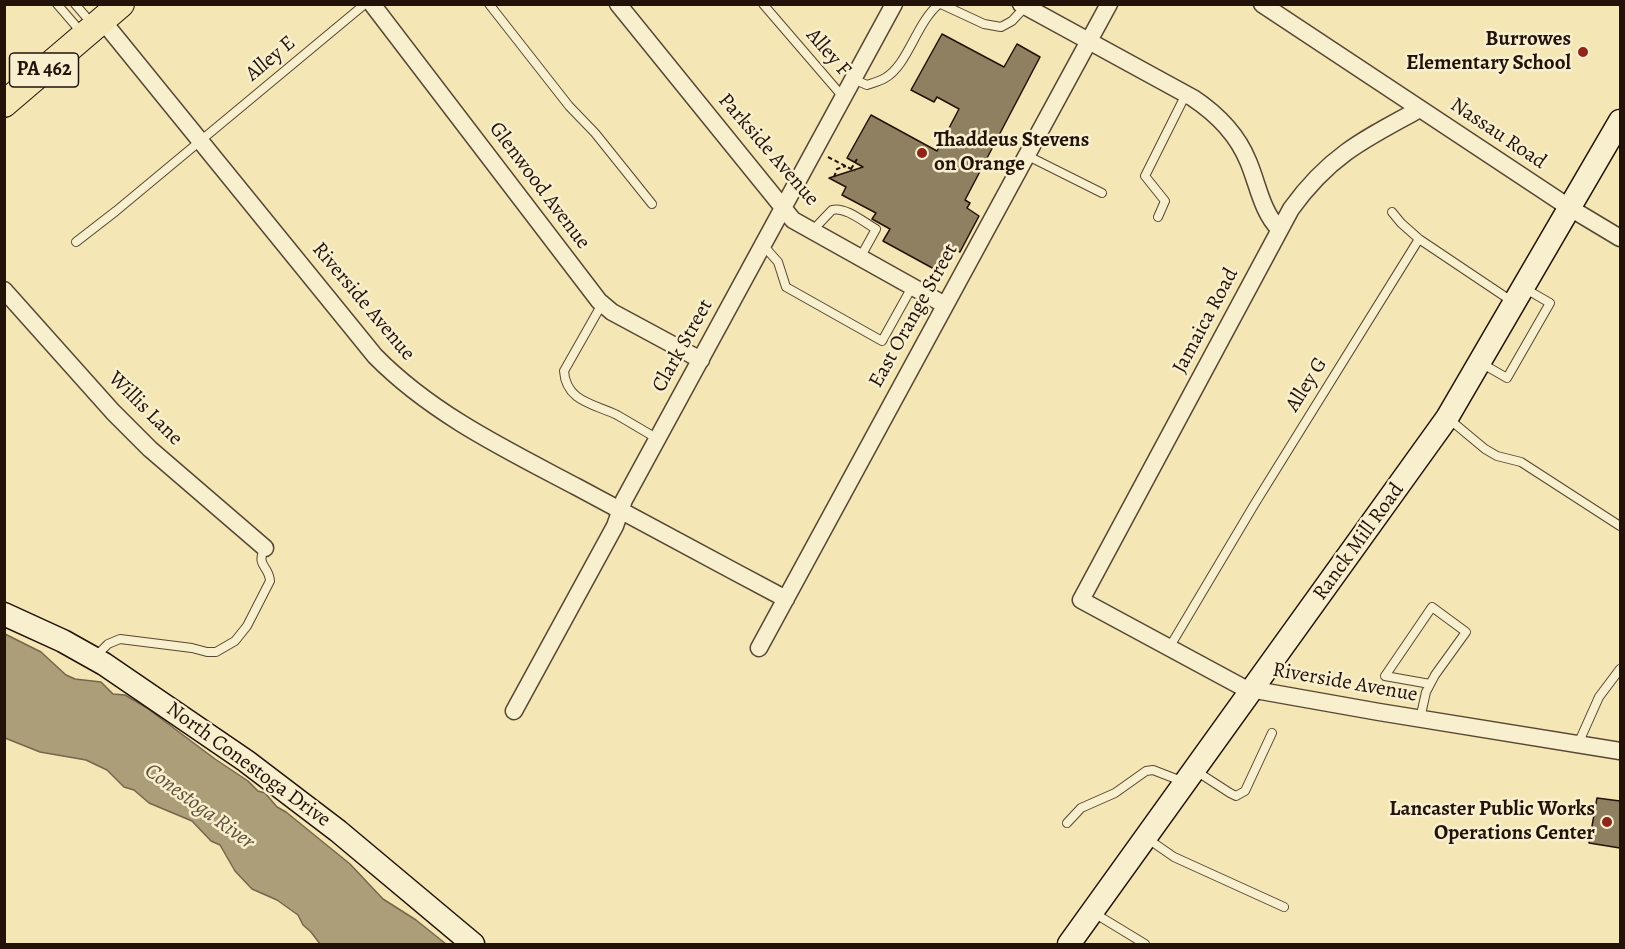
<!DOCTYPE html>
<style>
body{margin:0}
#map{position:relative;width:1625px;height:949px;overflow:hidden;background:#f4e6b5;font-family:Alegreya,serif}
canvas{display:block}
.frame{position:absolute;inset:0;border:6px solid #231208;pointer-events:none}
</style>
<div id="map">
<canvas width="1625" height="949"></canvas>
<div class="frame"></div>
</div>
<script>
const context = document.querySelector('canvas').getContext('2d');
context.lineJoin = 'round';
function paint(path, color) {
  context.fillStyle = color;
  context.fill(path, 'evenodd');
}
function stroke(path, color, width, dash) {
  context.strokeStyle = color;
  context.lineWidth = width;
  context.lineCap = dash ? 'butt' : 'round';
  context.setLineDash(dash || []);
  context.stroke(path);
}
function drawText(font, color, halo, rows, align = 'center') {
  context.font = font + ' Alegreya,serif';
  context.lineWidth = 5;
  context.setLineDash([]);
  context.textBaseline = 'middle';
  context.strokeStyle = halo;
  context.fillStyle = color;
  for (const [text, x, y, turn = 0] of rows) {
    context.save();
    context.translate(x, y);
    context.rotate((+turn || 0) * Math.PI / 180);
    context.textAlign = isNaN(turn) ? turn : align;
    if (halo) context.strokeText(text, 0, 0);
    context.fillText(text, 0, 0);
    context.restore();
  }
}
const water = new Path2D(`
 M 5,634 L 41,652 L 66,675 L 75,679 L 101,682 L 113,694 L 125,695 L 147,708 L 215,759 L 248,781 L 258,791 L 265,793 L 277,807 L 286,812 L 350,864 L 383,899 L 416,920 L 446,944 L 320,944 L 311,932 L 303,925 L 298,915 L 277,900 L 252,889 L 235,871 L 220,845 L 211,841 L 192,821 L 149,803 L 134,790 L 124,787 L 107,770 L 86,760 L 40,752 L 5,738 Z`);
paint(water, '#ad9e7a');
stroke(water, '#76664c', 1.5);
const building = new Path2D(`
 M 942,34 L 1004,67 L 1017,44 L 1040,57 L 965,200 L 970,203 L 967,208 L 979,216 L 960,252 L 949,247 L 936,270 L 883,241 L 890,229 L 872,219 L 876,213 L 842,195 L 846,187 L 829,178 L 863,167 L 847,158 L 871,115 L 937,151 L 959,109 L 937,97 L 934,102 L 911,90 Z
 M 1597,798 L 1620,801 L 1620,848 L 1589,843 Z`);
paint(building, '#908062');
stroke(building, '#231208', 1.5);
const lane = new Path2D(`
 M 57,4 L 82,33
 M 75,4 L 93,25
 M 489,4 L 569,106 L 595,133 L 652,204
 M 763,4 L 843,97
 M 941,4 L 984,24 L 1001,27 L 1012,21 L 1025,7
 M 853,79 L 867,85 C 873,83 880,81 885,78 C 908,65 916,23 939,4
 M 1028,156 L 1102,193
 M 1392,212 L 1401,223 L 1419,239
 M 1158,217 L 1165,201 L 1145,176 L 1186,94
 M 812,231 L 832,210 C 845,206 865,223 876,229 L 860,258
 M 76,242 L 116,211 L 365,4
 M 763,245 L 778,262 L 786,287 L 882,341 L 912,287
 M 602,304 L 564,371 C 566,402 595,404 617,415 C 631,423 644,431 658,439
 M 1481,363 L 1507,378 L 1550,303 L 1524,288
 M 1449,419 L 1485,449 L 1497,456 L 1521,462 L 1620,526
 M 1169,648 L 1254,505 L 1419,239 L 1513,302
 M 95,657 L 108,644 L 120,639 L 192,648 L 207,652 L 216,652 L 235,641 L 247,626 L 270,581 C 269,565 255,566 265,548
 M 1420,719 L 1426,692 L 1435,675 L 1466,632 L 1432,607 L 1385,676 L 1430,684
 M 1578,744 L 1599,697 L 1620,669
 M 1196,771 L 1230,793 L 1236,796 L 1245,791 L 1272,733
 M 1067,823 L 1081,808 L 1115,793 L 1146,771 L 1153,770 L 1184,782
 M 1148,839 L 1174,857 L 1284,907
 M 1094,913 L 1145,944`);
const street = new Path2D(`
 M 372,4 L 599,301 L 612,312 L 701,360
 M 618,4 L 793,220 L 945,305
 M 1021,4 L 1193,98 C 1217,114 1237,134 1248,161 C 1258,184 1261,210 1279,229
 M 1262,4 L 1570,208 L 1620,238
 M 102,20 L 375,356 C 432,414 505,449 577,487 C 646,524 716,562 786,599
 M 1420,109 C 1364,139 1329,156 1291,209 L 1081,600 L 1244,688 L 1379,712 L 1620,751
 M 4,290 L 113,412 L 150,449 L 265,548
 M 759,648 L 1109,4
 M 514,711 L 615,526 L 624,500 L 894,4`);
const secondary = new Path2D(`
 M 4,614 L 63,641 L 104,664 L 246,761 L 338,831 L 473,944
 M 1069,944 L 1447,418 L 1620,121`);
const primary = new Path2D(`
 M 4,104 L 121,4`);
stroke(lane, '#574733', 10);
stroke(street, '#574733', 19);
stroke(secondary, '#231208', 25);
stroke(primary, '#231208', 28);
stroke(new Path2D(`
 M 828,157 L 855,171
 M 851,169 L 857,159
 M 834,177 L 837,169 L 846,166`), '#231208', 2, [4.5, 3]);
stroke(lane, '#f8efcf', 8);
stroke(street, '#f8efcf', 16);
stroke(secondary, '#f8efcf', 22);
stroke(primary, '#f4e6b5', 26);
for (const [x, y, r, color] of [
 [1583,52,6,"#8f2418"],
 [922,153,6,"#8f2418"],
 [1607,822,6,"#8f2418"]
]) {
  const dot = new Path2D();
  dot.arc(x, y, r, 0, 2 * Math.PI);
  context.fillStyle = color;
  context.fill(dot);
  stroke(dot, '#f8efcf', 2);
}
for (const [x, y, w] of [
 [44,70,69]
]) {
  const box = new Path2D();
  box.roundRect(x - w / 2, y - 17, w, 34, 4.5);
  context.fillStyle = '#f8efcf';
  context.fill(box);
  stroke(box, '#231208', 1.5);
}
drawText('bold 20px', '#231208', null, [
 ["PA 462",44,70]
]);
drawText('bold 21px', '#231208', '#f8efcf', [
 ["Burrowes",1571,40],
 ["Elementary School",1571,64],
 ["Thaddeus Stevens",934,141,"left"],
 ["on Orange",934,165,"left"],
 ["Lancaster Public Works",1595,810],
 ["Operations Center",1595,834]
], 'right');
drawText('21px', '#231208', '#f8efcf', [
 ["Alley F",828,53,49],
 ["Alley E",271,59,-40],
 ["Nassau Road",1498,134,34],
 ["Parkside Avenue",768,150,49],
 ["Glenwood Avenue",539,186,53],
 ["Riverside Avenue",363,302,50],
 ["East Orange Street",914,316,-61],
 ["Jamaica Road",1206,321,-62],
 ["Clark Street",683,346,-61],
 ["Alley G",1307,385,-58],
 ["Willis Lane",145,409,45],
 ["Ranck Mill Road",1359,542,-54],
 ["Riverside Avenue",1345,683,10],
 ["North Conestoga Drive",248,765,36]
]);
drawText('italic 22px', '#61513b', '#f8efcf', [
 ["Conestoga River",199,807,36]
]);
</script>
